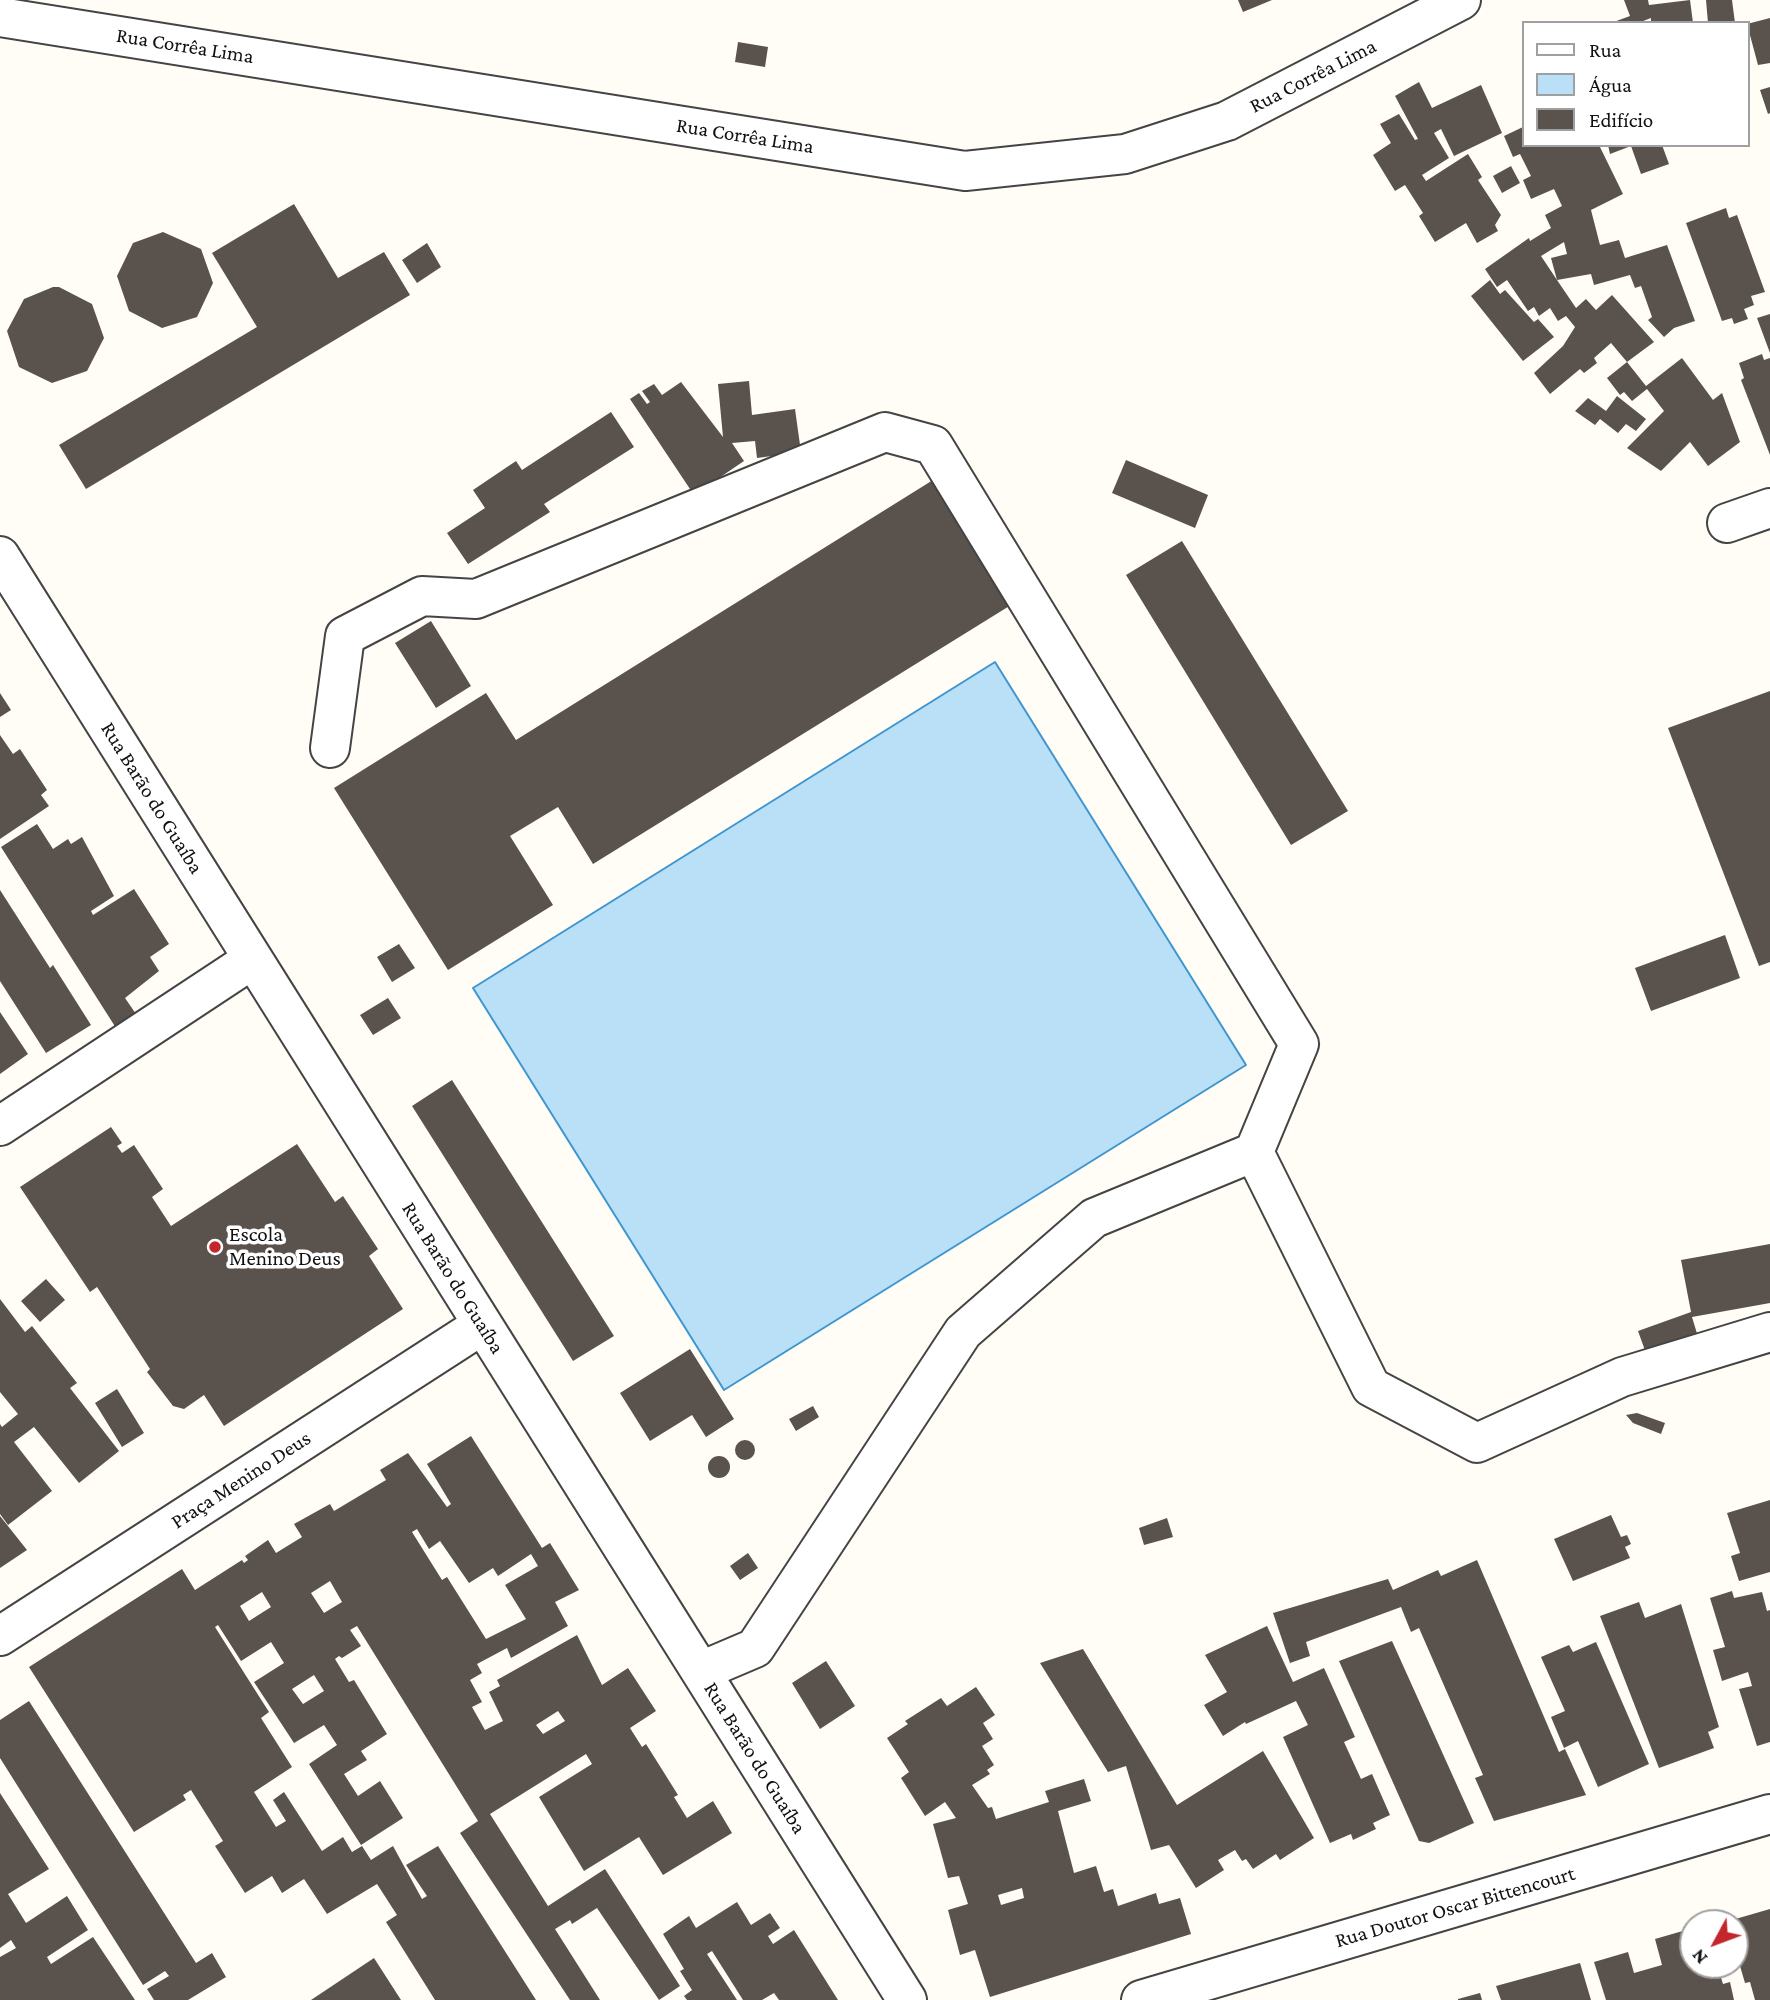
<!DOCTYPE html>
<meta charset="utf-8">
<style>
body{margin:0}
#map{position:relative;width:1770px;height:2000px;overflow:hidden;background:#fffdf5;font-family:"Crimson Pro",serif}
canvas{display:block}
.legend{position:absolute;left:1522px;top:21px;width:228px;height:126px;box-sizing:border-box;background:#fff;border:2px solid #a0a0a0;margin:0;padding:9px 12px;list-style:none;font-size:21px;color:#111}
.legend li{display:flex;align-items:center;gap:14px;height:35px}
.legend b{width:35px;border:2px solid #a0a0a0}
.north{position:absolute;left:1679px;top:1909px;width:70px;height:70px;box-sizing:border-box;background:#fff;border:2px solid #a0a0a0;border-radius:50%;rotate:229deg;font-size:19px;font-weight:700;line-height:28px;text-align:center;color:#111}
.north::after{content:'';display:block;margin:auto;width:24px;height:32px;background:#c4262e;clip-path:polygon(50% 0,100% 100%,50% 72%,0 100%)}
</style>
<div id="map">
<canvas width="1770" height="2000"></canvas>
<ul class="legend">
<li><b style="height:9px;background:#fff"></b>Rua</li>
<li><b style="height:19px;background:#b9e0f7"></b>Água</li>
<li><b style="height:19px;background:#5a524d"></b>Edifício</li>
</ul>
<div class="north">N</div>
</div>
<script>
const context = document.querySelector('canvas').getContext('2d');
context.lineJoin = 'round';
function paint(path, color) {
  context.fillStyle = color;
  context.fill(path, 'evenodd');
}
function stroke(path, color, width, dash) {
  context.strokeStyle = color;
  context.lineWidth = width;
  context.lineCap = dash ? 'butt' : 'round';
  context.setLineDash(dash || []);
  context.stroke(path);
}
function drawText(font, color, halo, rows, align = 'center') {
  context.font = font + ' "Crimson Pro",serif';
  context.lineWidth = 7;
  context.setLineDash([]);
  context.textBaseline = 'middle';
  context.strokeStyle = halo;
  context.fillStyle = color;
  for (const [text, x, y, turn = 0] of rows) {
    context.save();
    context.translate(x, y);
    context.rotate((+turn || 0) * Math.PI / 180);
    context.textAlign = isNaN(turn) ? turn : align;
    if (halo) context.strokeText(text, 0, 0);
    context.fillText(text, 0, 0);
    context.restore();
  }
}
const water = new Path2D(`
 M 995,662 L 1246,1065 L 724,1390 L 473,988 Z`);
paint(water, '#b9e0f7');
stroke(water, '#3f96cf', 2);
paint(new Path2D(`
 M 1238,0 L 1272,0 L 1243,12 Z
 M 1624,0 L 1648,0 L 1649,5 L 1690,0 L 1693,23 L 1651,23 L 1651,18 L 1638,23 L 1611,23 L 1630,16 Z
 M 1706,0 L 1732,0 L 1735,23 L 1708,23 Z
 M 1770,18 L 1770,63 L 1758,65 L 1747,24 Z
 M 738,42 L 768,47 L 765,67 L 735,62 Z
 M 1419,82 L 1432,108 L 1481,85 L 1502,133 L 1454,156 L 1441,129 L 1434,133 L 1449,158 L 1422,175 L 1426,181 L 1468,154 L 1482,177 L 1478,180 L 1501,215 L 1495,225 L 1498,231 L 1477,243 L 1466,223 L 1435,242 L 1419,216 L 1423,213 L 1405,185 L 1395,191 L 1373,155 L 1391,143 L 1380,124 L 1399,114 L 1415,140 L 1418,139 L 1395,96 Z
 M 1770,87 L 1770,113 L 1768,114 L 1760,90 Z
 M 1523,127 L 1523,145 L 1599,145 L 1623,194 L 1591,210 L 1600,245 L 1619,240 L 1625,258 L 1667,245 L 1695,321 L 1674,328 L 1664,337 L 1648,320 L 1652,317 L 1641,286 L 1635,288 L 1630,275 L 1594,285 L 1591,274 L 1557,280 L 1576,308 L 1586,299 L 1596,310 L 1612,295 L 1654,342 L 1627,362 L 1611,343 L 1594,358 L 1597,363 L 1584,373 L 1580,369 L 1550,394 L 1534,373 L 1563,346 L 1575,327 L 1566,316 L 1558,321 L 1550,308 L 1539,316 L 1534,307 L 1528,311 L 1507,280 L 1497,287 L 1485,269 L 1529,238 L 1530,241 L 1551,228 L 1545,215 L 1562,206 L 1554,189 L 1531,199 L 1523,180 L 1531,176 L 1520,154 L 1513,157 L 1504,136 ZM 1564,242 L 1567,254 L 1551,258 L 1557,280 L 1541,256 Z
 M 1608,145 L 1662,145 L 1669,164 L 1641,174 L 1631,146 L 1610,154 Z
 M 1511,166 L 1520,183 L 1502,193 L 1493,176 Z
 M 294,204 L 338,278 L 384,252 L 410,295 L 86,489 L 59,445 L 257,327 L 212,253 Z
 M 1726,208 L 1729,218 L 1737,215 L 1765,292 L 1751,296 L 1754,305 L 1744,309 L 1748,319 L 1734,324 L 1732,318 L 1722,321 L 1686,223 Z
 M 163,232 L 201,249 L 213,283 L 197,317 L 162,328 L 129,311 L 117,276 L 133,243 Z
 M 427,243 L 441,267 L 417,283 L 402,260 Z
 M 1490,280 L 1500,294 L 1505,290 L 1534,322 L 1538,319 L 1554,337 L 1523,361 L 1471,296 Z
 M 53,287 L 59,287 L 92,304 L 104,338 L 87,371 L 52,383 L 19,367 L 7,331 L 24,299 Z
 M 1770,314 L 1770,353 L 1757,318 Z
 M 1762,354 L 1764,360 L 1770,358 L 1770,455 L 1741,380 L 1744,378 L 1739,363 Z
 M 1682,358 L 1713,400 L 1722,393 L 1740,442 L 1708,466 L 1690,442 L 1661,471 L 1627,448 L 1664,411 L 1647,389 L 1632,401 L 1624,392 L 1620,395 L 1607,378 L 1627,362 L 1646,386 Z
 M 749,381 L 752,415 L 795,409 L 801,452 L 757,458 L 755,441 L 732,443 L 744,461 L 694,495 L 630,399 L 639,393 L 647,404 L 650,402 L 642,391 L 654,384 L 662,395 L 681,382 L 723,437 L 718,384 Z
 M 1617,396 L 1646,419 L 1636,431 L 1626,424 L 1618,433 L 1600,419 L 1595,425 L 1575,411 L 1588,398 L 1606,411 Z
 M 611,412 L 634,447 L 544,504 L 550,512 L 468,564 L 447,533 L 485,508 L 473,490 L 516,461 L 522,470 Z
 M 1126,460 L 1208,495 L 1195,528 L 1112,493 Z
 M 933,480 L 1011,605 L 593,864 L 558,807 L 510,836 L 553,905 L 448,970 L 334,788 L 486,693 L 516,740 Z
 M 1182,541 L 1348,811 L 1291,845 L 1126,575 Z
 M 431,621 L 471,686 L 436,708 L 395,643 Z
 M 1770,691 L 1770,962 L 1759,966 L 1668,728 Z
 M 0,693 L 11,710 L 0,717 Z
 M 0,735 L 13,754 L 20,749 L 47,790 L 41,795 L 49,806 L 0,839 Z
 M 37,824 L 53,849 L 68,839 L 71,844 L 82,837 L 114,896 L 91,911 L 93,915 L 134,889 L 169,944 L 150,957 L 159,971 L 125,998 L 136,1014 L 116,1028 L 1,847 Z
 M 0,890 L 50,968 L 53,965 L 91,1025 L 46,1053 L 0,981 Z
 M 1725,935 L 1740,978 L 1651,1011 L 1635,968 Z
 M 399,944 L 415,968 L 392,982 L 377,957 Z
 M 388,998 L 401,1018 L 373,1035 L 360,1015 Z
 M 0,1012 L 28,1054 L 0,1074 Z
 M 452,1080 L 614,1336 L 573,1361 L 412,1106 Z
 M 111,1127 L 122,1143 L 117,1146 L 122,1153 L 134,1145 L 163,1189 L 152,1197 L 171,1226 L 297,1144 L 335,1202 L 343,1196 L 378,1249 L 369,1256 L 403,1309 L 224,1426 L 204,1395 L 184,1409 L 173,1406 L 147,1372 L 150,1369 L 97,1287 L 90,1292 L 20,1187 Z
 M 1770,1244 L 1770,1303 L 1692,1317 L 1702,1350 L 1651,1367 L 1638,1331 L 1691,1312 L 1681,1260 Z
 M 46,1279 L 65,1300 L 40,1322 L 21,1301 Z
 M 0,1299 L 25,1332 L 32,1326 L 77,1383 L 70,1388 L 119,1451 L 79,1483 L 34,1427 L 14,1442 L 52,1491 L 8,1525 L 0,1514 L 0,1424 L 2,1427 L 18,1414 L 0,1392 Z
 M 690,1349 L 734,1419 L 706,1437 L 692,1415 L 650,1441 L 620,1393 Z
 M 117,1389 L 144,1433 L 122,1447 L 95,1403 Z
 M 813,1406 L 819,1417 L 796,1431 L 789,1419 Z
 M 1637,1413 L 1665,1423 L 1661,1434 L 1633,1423 L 1626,1415 Z
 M 471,1436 L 542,1548 L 550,1543 L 579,1590 L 555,1602 L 568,1626 L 511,1658 L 507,1648 L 477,1664 L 482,1673 L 470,1680 L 482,1702 L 472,1707 L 485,1730 L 503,1721 L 489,1692 L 500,1686 L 497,1680 L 577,1635 L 602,1685 L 628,1668 L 656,1711 L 630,1728 L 642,1747 L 646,1744 L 678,1795 L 674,1797 L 687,1818 L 713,1801 L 732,1833 L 663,1875 L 639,1837 L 584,1871 L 539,1797 L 592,1764 L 586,1754 L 490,1814 L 548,1906 L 605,1869 L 680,1986 L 659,2000 L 597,1908 L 572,1924 L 570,1920 L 555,1929 L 600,2000 L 570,2000 L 460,1833 L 478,1821 L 357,1626 L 350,1630 L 361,1646 L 342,1658 L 339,1656 L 335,1659 L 349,1682 L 354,1680 L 387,1734 L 361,1751 L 367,1760 L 344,1774 L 358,1796 L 380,1781 L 403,1818 L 361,1845 L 309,1764 L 337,1745 L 324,1725 L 294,1743 L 254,1682 L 284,1663 L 271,1642 L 241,1661 L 218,1625 L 215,1627 L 269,1712 L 261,1718 L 292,1767 L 254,1792 L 276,1827 L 286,1821 L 273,1800 L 284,1792 L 322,1851 L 343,1837 L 352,1852 L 362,1846 L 371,1860 L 393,1846 L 422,1899 L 427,1896 L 406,1865 L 438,1846 L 536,2000 L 435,2000 L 386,1922 L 397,1915 L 377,1884 L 327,1914 L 304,1879 L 282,1893 L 272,1876 L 245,1893 L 215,1846 L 223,1841 L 191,1790 L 183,1795 L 186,1800 L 134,1832 L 29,1667 L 182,1569 L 195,1590 L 242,1560 L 244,1563 L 248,1560 L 245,1556 L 268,1540 L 276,1553 L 302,1537 L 294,1524 L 330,1504 L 334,1511 L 386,1480 L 380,1470 L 408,1453 L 447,1507 L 451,1504 L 427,1464 ZM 417,1529 L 429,1549 L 440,1541 L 469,1583 L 493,1568 L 498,1576 L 531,1554 L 538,1566 L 505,1585 L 526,1619 L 486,1639 L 447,1577 L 442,1580 L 412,1532 ZM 330,1581 L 342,1602 L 324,1613 L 311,1593 ZM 262,1592 L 271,1607 L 249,1621 L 240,1606 ZM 314,1675 L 324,1691 L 303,1704 L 292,1689 ZM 558,1711 L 565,1721 L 543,1734 L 536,1725 Z
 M735 1450a10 10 0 1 1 20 0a10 10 0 1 1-20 0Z
 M708 1467a11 11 0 1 1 22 0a11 11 0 1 1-22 0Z
 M 1770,1500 L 1770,1572 L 1739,1581 L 1731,1556 L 1740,1553 L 1727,1513 Z
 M 1611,1515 L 1621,1537 L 1627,1535 L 1631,1544 L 1625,1547 L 1630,1558 L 1573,1581 L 1554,1539 Z
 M 0,1516 L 27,1550 L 0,1568 Z
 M 1167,1518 L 1173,1537 L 1144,1545 L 1139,1528 Z
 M 748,1553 L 758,1568 L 740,1580 L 730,1566 Z
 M 1477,1560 L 1559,1752 L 1565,1749 L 1586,1795 L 1494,1821 L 1475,1778 L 1483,1775 L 1419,1628 L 1411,1632 L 1401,1607 L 1306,1642 L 1310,1656 L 1290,1663 L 1273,1613 L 1388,1579 L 1393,1590 L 1438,1570 L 1441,1576 Z
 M 1732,1591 L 1734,1598 L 1762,1592 L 1767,1611 L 1770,1610 L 1770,1742 L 1757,1746 L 1739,1689 L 1752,1686 L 1748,1672 L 1722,1681 L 1713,1650 L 1725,1647 L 1710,1598 Z
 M 1639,1602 L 1645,1618 L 1681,1604 L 1719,1727 L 1708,1732 L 1714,1748 L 1659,1768 L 1600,1616 Z
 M 1267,1626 L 1293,1682 L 1324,1668 L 1355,1737 L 1344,1742 L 1361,1779 L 1372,1774 L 1390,1815 L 1373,1823 L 1376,1829 L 1353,1840 L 1351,1834 L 1330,1843 L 1283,1737 L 1308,1725 L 1296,1701 L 1246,1724 L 1245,1722 L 1223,1736 L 1204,1705 L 1227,1692 L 1205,1655 Z
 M 1392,1641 L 1474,1823 L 1429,1843 L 1419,1841 L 1339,1661 Z
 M 1596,1642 L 1649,1764 L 1598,1787 L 1578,1741 L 1564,1748 L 1551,1717 L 1565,1711 L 1541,1657 L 1569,1645 L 1573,1652 Z
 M 1083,1649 L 1177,1805 L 1263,1751 L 1314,1838 L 1280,1860 L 1276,1854 L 1253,1869 L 1246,1859 L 1242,1861 L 1235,1850 L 1218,1860 L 1224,1870 L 1196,1888 L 1169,1845 L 1151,1850 L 1126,1766 L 1108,1772 L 1040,1663 Z
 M 826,1661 L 855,1706 L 820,1729 L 792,1683 Z
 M 976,1687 L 995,1715 L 983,1723 L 993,1739 L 982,1746 L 994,1765 L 987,1770 L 990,1774 L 972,1785 L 988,1808 L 992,1807 L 996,1819 L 1049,1802 L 1045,1791 L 1084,1779 L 1091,1801 L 1058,1811 L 1074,1873 L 1096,1866 L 1104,1892 L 1113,1889 L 1118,1906 L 1156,1893 L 1159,1904 L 1180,1898 L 1191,1934 L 990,1997 L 975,1950 L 960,1955 L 948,1910 L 968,1904 L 959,1876 L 948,1878 L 933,1824 L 956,1818 L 945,1802 L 925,1816 L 901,1778 L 909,1772 L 887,1738 L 908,1724 L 905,1721 L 941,1698 L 947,1706 ZM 1022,1888 L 1024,1898 L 1001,1905 L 998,1895 Z
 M 29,1701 L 196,1963 L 212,1953 L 226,1977 L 188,2000 L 154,2000 L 147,1989 L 169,1976 L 165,1971 L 143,1985 L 0,1758 L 0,1720 Z
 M 0,1793 L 49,1869 L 8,1894 L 26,1923 L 67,1896 L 88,1930 L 47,1957 L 51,1964 L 93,1937 L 135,2000 L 0,2000 L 0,1957 L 16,1948 L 11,1940 L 0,1948 Z
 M 737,1902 L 751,1925 L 770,1913 L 780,1928 L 768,1936 L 773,1944 L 794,1930 L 838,2000 L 779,2000 L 774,1993 L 762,2000 L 743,2000 L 712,1951 L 707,1954 L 737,2000 L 687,2000 L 684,1996 L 692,1990 L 680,1971 L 684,1969 L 663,1934 L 689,1916 L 696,1928 Z
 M 1770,1909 L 1770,2000 L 1755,2000 L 1750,1982 L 1745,1983 L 1735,1949 L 1735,1923 L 1732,1920 Z
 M 1693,1928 L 1693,1965 L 1717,1965 L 1723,1984 L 1730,1982 L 1734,2000 L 1606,2000 L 1594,1962 L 1628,1952 L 1634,1973 L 1662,1965 L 1655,1939 Z
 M 374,1958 L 401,2000 L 311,2000 Z
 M 1580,1963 L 1591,2000 L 1501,2000 L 1496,1986 Z
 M 1480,1993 L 1482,2000 L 1458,2000 L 1458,1999 Z`), '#5a524d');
const minor = new Path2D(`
 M 0,17 L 965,171 L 1125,154 L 1227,121 L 1461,0
 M 1727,523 L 1770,508
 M 0,556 L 907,2000
 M 330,748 L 345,636 L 422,596 L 476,599 L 885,432 L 933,445 L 1299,1044 L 1254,1152
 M 0,1126 L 253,959
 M 0,1636 L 482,1325
 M 701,1671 L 755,1648 L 963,1332 L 1094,1218 L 1254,1152 L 1371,1387 L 1477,1443 L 1622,1377 L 1770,1332
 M 1141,2000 L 1770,1814`);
stroke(minor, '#444', 42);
stroke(minor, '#fff', 38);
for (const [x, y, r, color] of [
 [215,1247,7,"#c4262e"]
]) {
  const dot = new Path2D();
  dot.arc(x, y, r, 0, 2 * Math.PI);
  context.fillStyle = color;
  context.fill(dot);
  stroke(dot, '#fff', 2.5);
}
drawText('21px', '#111', '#fff', [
 ["Rua Corrêa Lima",185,46,9],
 ["Rua Corrêa Lima",1313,76,-27],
 ["Rua Corrêa Lima",745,136,9],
 ["Rua Barão do Guaíba",152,798,58],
 ["Rua Barão do Guaíba",453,1278,58],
 ["Praça Menino Deus",241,1480,-33],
 ["Rua Barão do Guaíba",755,1758,58],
 ["Rua Doutor Oscar Bittencourt",1455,1907,-16]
]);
drawText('21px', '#111', '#fff', [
 ["Escola",229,1235],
 ["Menino Deus",229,1259]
], 'left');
</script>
